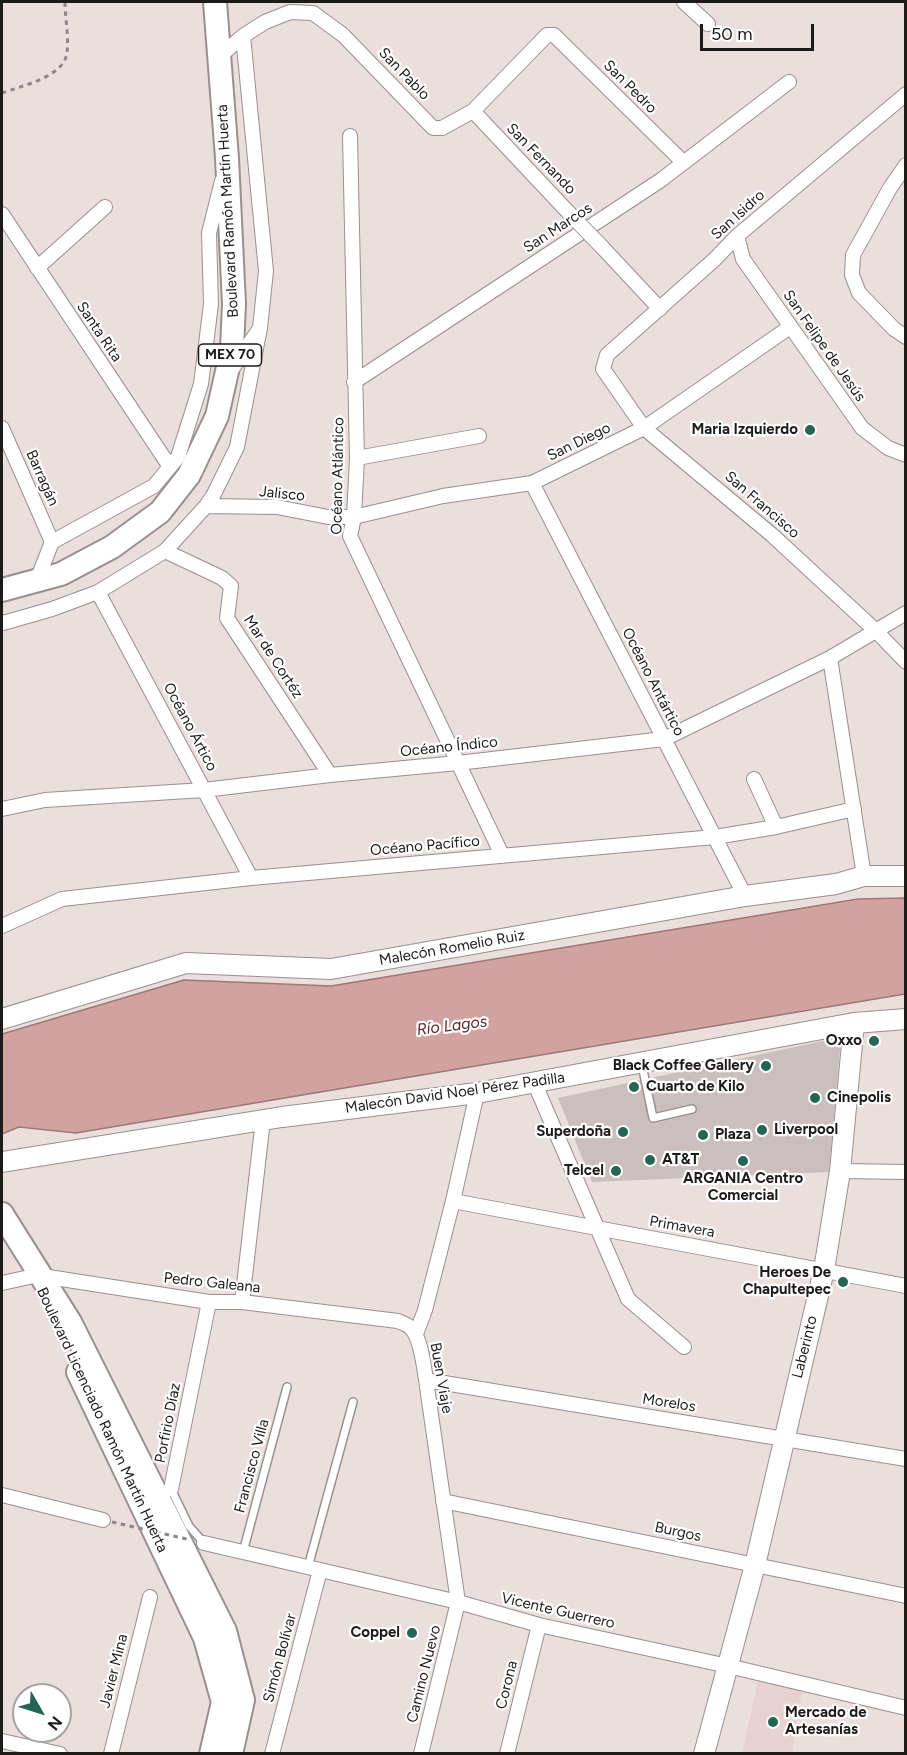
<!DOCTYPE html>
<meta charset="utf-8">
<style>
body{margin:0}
#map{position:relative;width:907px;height:1755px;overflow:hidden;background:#ebdfde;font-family:Figtree,sans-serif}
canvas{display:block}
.frame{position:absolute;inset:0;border:3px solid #1e1a1a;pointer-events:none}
.north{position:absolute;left:12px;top:1683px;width:60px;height:60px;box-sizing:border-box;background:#fff;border:2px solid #a5a3a3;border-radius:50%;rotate:129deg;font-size:16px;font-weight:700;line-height:24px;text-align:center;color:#1e1a1a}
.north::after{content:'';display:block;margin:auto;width:21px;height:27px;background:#246554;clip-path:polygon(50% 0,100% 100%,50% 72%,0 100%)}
.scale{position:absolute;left:700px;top:24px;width:114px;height:27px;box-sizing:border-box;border:3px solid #1e1a1a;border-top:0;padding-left:8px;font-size:18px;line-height:21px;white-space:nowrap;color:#1e1a1a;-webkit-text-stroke:4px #fff;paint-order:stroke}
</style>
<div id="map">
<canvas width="907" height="1755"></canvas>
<div class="frame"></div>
<div class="north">N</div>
<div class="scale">50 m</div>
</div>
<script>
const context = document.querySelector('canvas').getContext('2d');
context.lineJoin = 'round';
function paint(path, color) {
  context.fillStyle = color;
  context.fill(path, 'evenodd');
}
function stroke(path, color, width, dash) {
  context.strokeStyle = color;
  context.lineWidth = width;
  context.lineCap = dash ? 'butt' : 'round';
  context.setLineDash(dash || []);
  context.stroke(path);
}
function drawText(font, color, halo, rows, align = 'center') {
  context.font = font + ' Figtree,sans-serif';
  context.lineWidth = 4.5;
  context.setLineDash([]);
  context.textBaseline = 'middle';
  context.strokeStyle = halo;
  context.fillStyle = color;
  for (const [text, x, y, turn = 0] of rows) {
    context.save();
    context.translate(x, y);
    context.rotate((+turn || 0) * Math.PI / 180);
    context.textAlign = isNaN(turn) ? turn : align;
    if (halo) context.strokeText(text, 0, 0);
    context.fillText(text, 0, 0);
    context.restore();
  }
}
paint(new Path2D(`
 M 758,1680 L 802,1690 L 792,1753 L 742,1754 Z`), '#e7d2d1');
const water = new Path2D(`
 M 905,898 L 905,994 L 76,1133 L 19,1127 L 2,1134 L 2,1034 L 184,980 L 331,986 L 858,899 Z`);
paint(water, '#d2a29f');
stroke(water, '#9c7977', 1.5);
paint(new Path2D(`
 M 841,1037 L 829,1172 L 592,1182 L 558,1098 Z`), '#cabfbe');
const lane = new Path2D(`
 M 642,1065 L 653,1118 L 692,1109
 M 171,1489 L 189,1526 L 204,1543
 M 243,1552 L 287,1387
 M 308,1567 L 353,1402`);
const street = new Path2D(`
 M 684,2 L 708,24
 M 219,57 L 243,36 L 265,22 L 290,12 L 313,13 L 343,35 L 433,128 L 442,128 L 473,111 L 547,35 L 554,35 L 683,162
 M 906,94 L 737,236 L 715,259 L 607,355 L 603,369 L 644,428 L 772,535 L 875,630 L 906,662
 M 473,111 L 569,213
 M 350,136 L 357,458 L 354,517 L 350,536 L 502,855
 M 906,165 L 890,188 L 853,255 L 852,275 L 859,293 L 894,329 L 906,337
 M 2,214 L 170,467
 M 737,236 L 743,259 L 862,428 L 888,448 L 906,455
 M 602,247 L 660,309
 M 37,268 L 105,207
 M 232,369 L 260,328 L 266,271 L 243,36
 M 354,382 L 661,180 L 789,82
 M 2,428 L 52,542
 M 357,458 L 479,436
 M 532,483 L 745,896
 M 206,506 L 277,507 L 328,517 L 354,517 L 443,496 L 532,483 L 644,428 L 790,327
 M 165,551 L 222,578 L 231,586 L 227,618 L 330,775
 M 37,580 L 52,542 L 154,486 L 178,457 L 201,384 L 211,304 L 209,233 L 222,181
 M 98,592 L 251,878
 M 2,622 L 3,623 L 52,609 L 98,592 L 165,551 L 206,506 L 213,496 L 237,447 L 260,328
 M 830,658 L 864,876
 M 754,779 L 776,827
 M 2,809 L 45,800 L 204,790 L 330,775 L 458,763 L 664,739 L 830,658 L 906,613
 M 2,926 L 62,899 L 251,878 L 715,837 L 776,827 L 854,809
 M 534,1082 L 628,1299 L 684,1347
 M 840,1171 L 906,1172
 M 453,1201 L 906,1286
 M 2,1283 L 34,1276 L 42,1276 L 209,1302 L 242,1302 L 398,1321 C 403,1323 408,1325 411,1328 C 421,1338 424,1367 426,1380 L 458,1602 L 421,1754
 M 242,1302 L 263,1120
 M 416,1334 L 425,1310 L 453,1201 L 477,1093
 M 426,1380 L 906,1459
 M 171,1489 L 209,1302
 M 2,1495 L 103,1520
 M 443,1501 L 906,1596
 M 204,1543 L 458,1602 L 539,1625 L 728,1666 L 906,1708
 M 2,1741 L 60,1754
 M 111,1754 L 150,1597
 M 272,1754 L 320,1570
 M 507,1754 L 539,1625`);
const secondary = new Path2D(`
 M 2,1019 L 186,963 L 331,969 L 745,896 L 836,884 L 864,876 L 906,876
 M 2,1162 L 282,1117 L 477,1093 L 854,1023 L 906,1019
 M 704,1754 L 755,1565 L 824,1270 L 840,1171 L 854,1023`);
const primary = new Path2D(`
 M 2,590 L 61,574 L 112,547 L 160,512 L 189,475 L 217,416 L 232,349 L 234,304 L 227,158 L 215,2
 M 2,1214 L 70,1322 L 225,1631 L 243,1700 L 231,1754
 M 78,1372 L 205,1638 L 223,1702 L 211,1754`);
stroke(lane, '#9a8f8e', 10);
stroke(street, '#9a8f8e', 16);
stroke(secondary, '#9a8f8e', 22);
stroke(primary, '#9a8f8e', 26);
stroke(new Path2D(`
 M 2,93 C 21,86 64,77 67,53 C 69,38 65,17 65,2`), '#8f8686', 3, [4.5, 4.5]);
stroke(lane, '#fff', 7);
stroke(street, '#fff', 14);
stroke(secondary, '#fff', 20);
stroke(primary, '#fff', 22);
const streetBridge = new Path2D(`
 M 569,213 L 602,247`);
stroke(streetBridge, '#9a8f8e', 16, []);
stroke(new Path2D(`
 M 112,1522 L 191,1540`), '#8f8686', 3, [4.5, 4.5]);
stroke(streetBridge, '#fff', 14);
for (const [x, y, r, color] of [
 [810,430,6,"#246554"],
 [874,1041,6,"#246554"],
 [766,1066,6,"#246554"],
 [634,1087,6,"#246554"],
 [815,1098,6,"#246554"],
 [762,1130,6,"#246554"],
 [623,1132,6,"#246554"],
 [703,1135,6,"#246554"],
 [650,1160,6,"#246554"],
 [743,1161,6,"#246554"],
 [616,1171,6,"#246554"],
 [843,1282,6,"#246554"],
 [412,1633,6,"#246554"],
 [773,1722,6,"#246554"]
]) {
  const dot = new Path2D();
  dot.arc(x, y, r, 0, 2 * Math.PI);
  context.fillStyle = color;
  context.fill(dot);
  stroke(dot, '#fff', 2);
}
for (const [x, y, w] of [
 [230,355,63]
]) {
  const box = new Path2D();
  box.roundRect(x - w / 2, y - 11, w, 22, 4.5);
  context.fillStyle = '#fff';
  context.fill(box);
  stroke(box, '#1e1a1a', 1.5);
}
drawText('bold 14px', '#1e1a1a', null, [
 ["MEX 70",230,355]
]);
drawText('15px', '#1e1a1a', '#fff', [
 ["San Pablo",404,74,46],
 ["San Pedro",630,87,45],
 ["San Fernando",541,159,46],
 ["Boulevard Ramón Martín Huerta",228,211,-93],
 ["San Isidro",738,215,-42],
 ["San Marcos",558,228,-33],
 ["Santa Rita",99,332,56],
 ["San Felipe de Jesús",824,346,55],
 ["San Diego",579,442,-26],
 ["Océano Atlántico",338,476,-89],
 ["Barragán",42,478,66],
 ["Jalisco",282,494,6],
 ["San Francisco",762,505,41],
 ["Mar de Cortéz",273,657,57],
 ["Océano Antártico",653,682,63],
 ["Océano Ártico",190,727,62],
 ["Océano Índico",449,747,-6],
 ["Océano Pacífico",425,846,-5],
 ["Malecón Romelio Ruiz",452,948,-10],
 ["Malecón David Noel Pérez Padilla",455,1093,-8],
 ["Primavera",682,1227,10],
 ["Pedro Galeana",212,1283,6],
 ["Laberinto",805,1347,-76],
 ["Buen Viaje",441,1378,80],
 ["Morelos",669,1403,9],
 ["Boulevard Licenciado Ramón Martín Huerta",102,1420,65],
 ["Porfirio Díaz",168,1423,-79],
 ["Francisco Villa",252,1466,-75],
 ["Burgos",678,1532,12],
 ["Vicente Guerrero",558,1611,13],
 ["Simón Bolívar",280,1658,-75],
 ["Javier Mina",114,1671,-76],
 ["Camino Nuevo",424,1674,-76],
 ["Corona",507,1685,-76]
]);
drawText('bold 15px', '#1e1a1a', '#fff', [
 ["Maria Izquierdo",798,430],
 ["Oxxo",862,1041],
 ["Black Coffee Gallery",754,1066],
 ["Cuarto de Kilo",646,1087,"left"],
 ["Cinepolis",827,1098,"left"],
 ["Liverpool",774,1130,"left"],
 ["Superdoña",611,1132],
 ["Plaza",715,1135,"left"],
 ["AT&T",662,1160,"left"],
 ["Telcel",604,1171],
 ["ARGANIA Centro",743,1179,"center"],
 ["Comercial",743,1196,"center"],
 ["Heroes De",831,1273],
 ["Chapultepec",831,1290],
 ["Coppel",400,1633],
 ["Mercado de",785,1713,"left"],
 ["Artesanías",785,1730,"left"]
], 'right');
drawText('italic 16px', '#612525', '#fff', [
 ["Río Lagos",452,1026,-7]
]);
</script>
